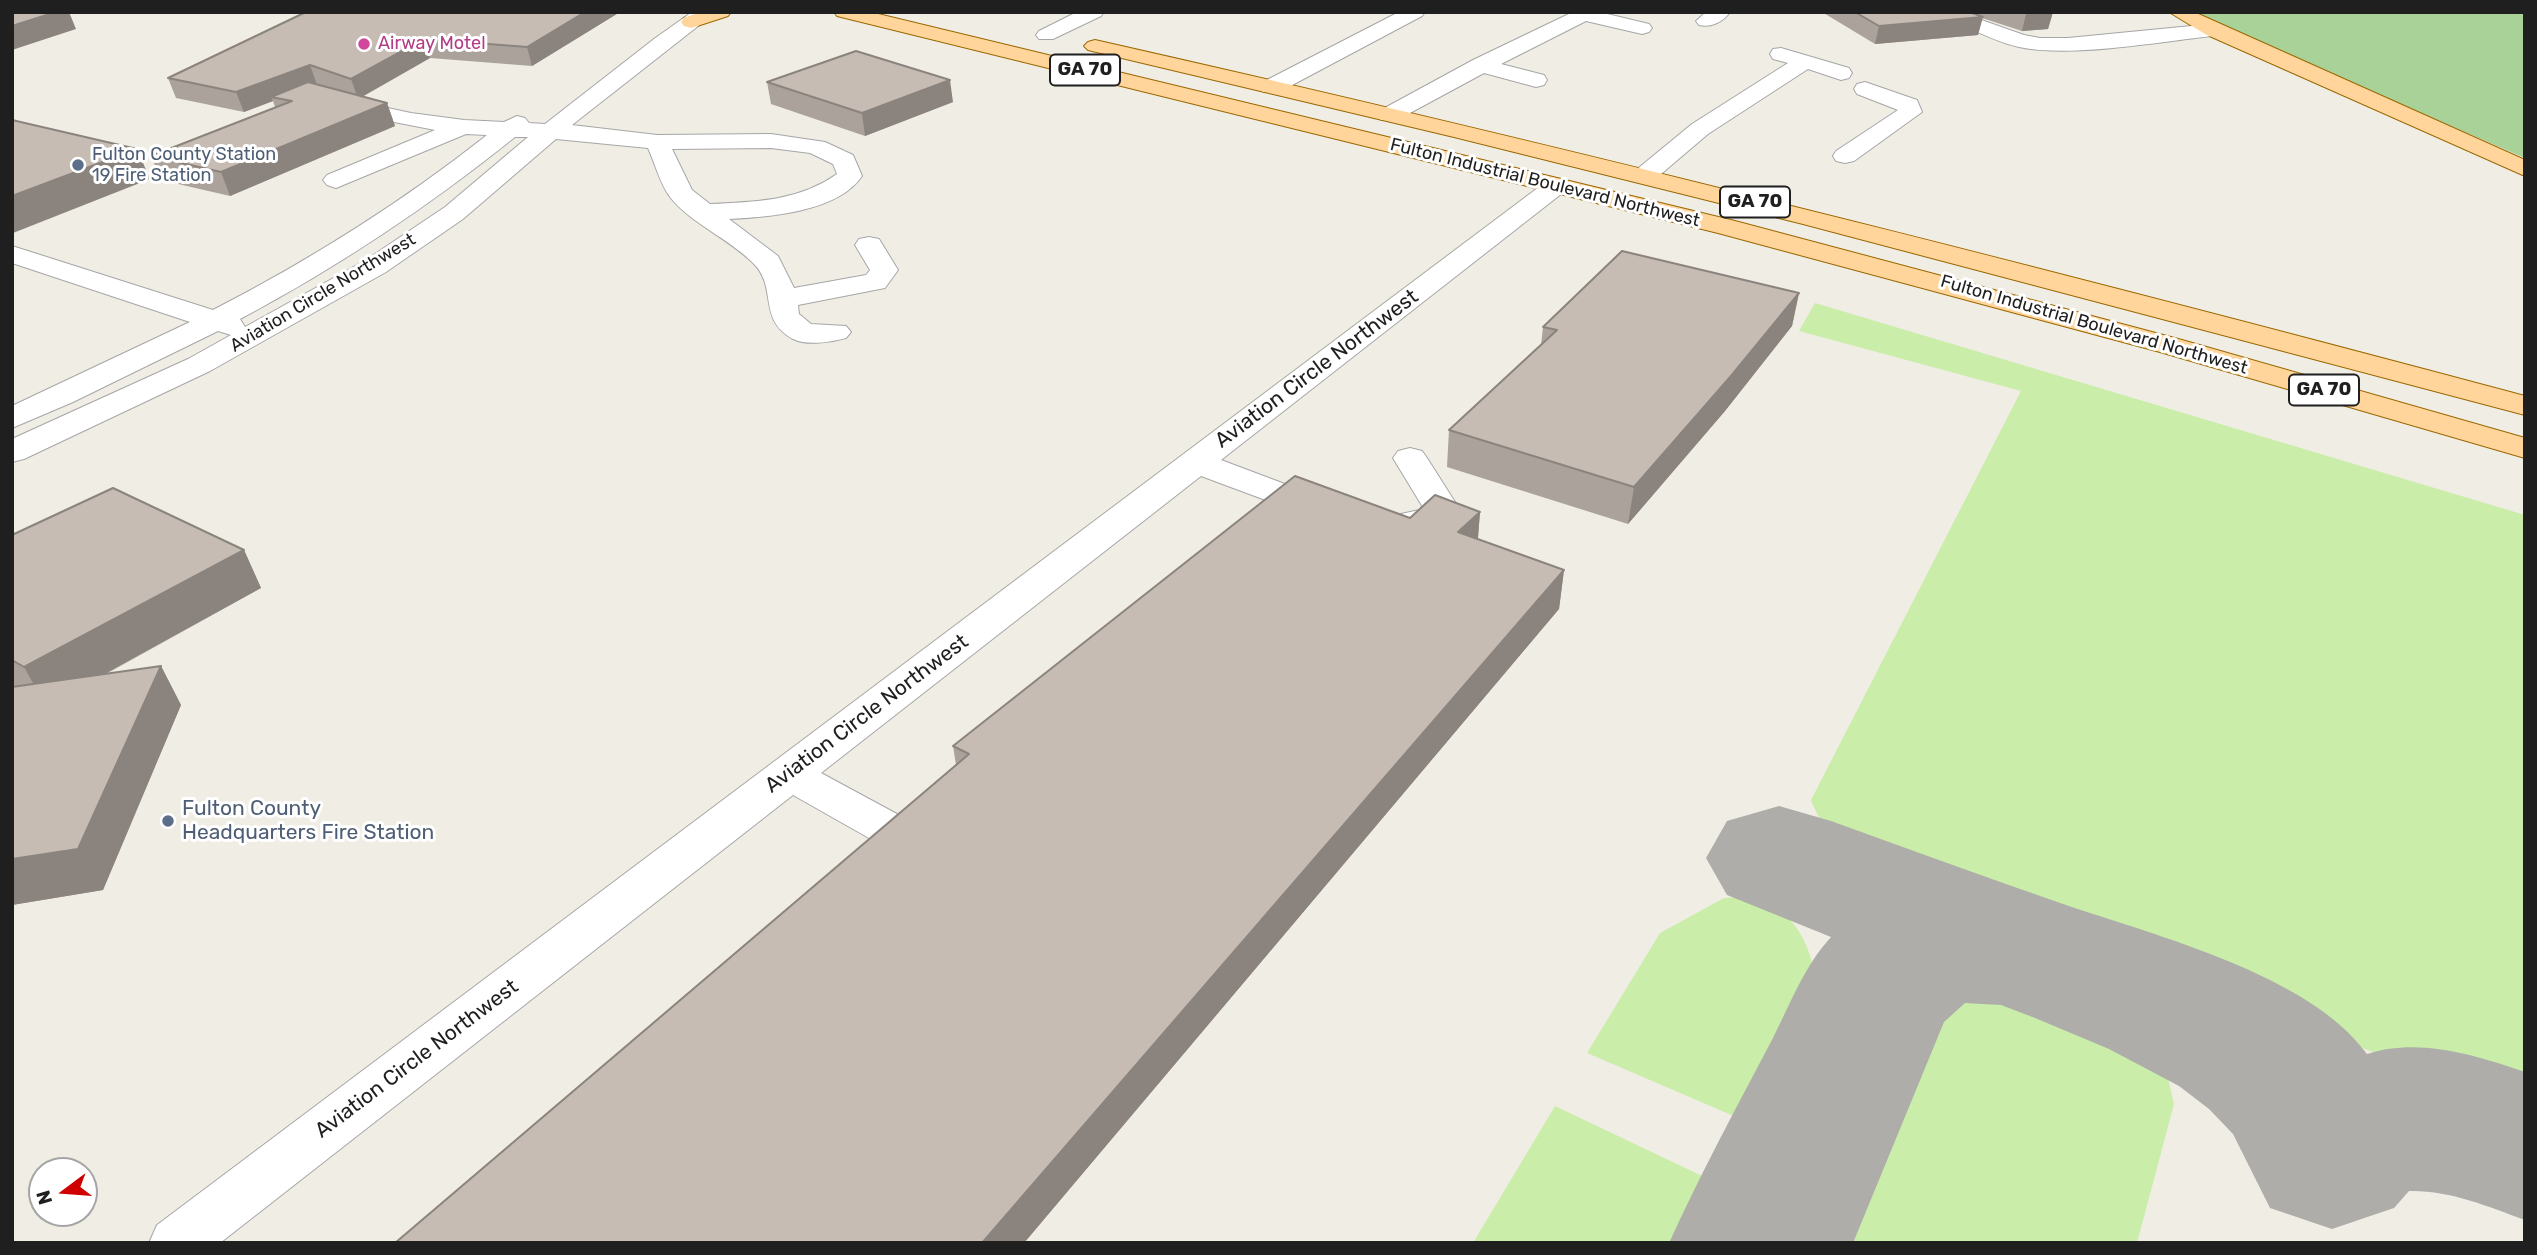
<!DOCTYPE html>
<style>
body{margin:0}
#map{position:relative;width:2537px;height:1255px;overflow:hidden;background:#f0ede5;font-family:Rubik,sans-serif}
canvas{display:block}
.frame{position:absolute;inset:0;border:14px solid #1f1f1f;pointer-events:none}
.north{position:absolute;left:28px;top:1157px;width:70px;height:70px;box-sizing:border-box;background:#fff;border:2px solid #a5a5a5;border-radius:50%;rotate:254deg;font-size:19px;font-weight:700;line-height:28px;text-align:center;color:#1f1f1f}
.north::after{content:'';display:block;margin:auto;width:24px;height:32px;background:#cf0100;clip-path:polygon(50% 0,100% 100%,50% 72%,0 100%)}
</style>
<div id="map">
<canvas width="2537" height="1255"></canvas>
<div class="frame"></div>
<div class="north">N</div>
</div>
<script>
const context = document.querySelector('canvas').getContext('2d');
context.lineJoin = 'round';
function paint(path, color) {
  context.fillStyle = color;
  context.fill(path, 'evenodd');
}
function stroke(path, color, width, dash) {
  context.strokeStyle = color;
  context.lineWidth = width;
  context.lineCap = dash ? 'butt' : 'round';
  context.setLineDash(dash || []);
  context.stroke(path);
}
function drawText(font, color, halo, rows, align = 'center') {
  context.font = font + ' Rubik,sans-serif';
  context.lineWidth = 6;
  context.setLineDash([]);
  context.textBaseline = 'middle';
  context.strokeStyle = halo;
  context.fillStyle = color;
  for (const [text, x, y, turn = 0] of rows) {
    context.save();
    context.translate(x, y);
    context.rotate((+turn || 0) * Math.PI / 180);
    context.textAlign = isNaN(turn) ? turn : align;
    if (halo) context.strokeText(text, 0, 0);
    context.fillText(text, 0, 0);
    context.restore();
  }
}
paint(new Path2D(`
 M 1815,303 L 2525,515 L 2525,1111 L 1867,856 C 1836,839 1824,833 1811,800 L 2021,391 L 1799,331 Z
 M 1757,896 C 1800,920 1808,940 1818,987 L 1750,1123 L 1587,1053 L 1660,933 L 1724,898 Z
 M 1974,989 L 2013,993 L 2117,1036 L 2149,1057 L 2168,1078 L 2174,1104 L 2137,1243 L 1839,1243 L 1945,997 Z
 M 1555,1106 L 1719,1184 L 1689,1243 L 1473,1243 Z`), '#caeda9');
paint(new Path2D(`
 M 2191,12 L 2525,12 L 2525,158 L 2197,16 Z`), '#a9d298');
paint(new Path2D(`
 M 1779,806 L 1831,821 C 1909,849 1988,878 2066,905 C 2157,936 2310,975 2367,1054 C 2418,1037 2476,1055 2525,1072 L 2525,1220 C 2487,1206 2449,1190 2409,1191 L 2394,1208 L 2332,1229 L 2270,1208 L 2233,1134 L 2209,1109 L 2179,1086 L 2109,1049 L 2035,1018 L 2001,1005 L 1965,1003 L 1944,1022 L 1853,1243 L 1669,1243 C 1701,1173 1737,1106 1773,1038 C 1790,1004 1805,965 1831,937 L 1727,895 L 1706,858 L 1727,821 Z`), '#aeada9');
const minor = new Path2D(`
 M 692,12 L 716,12 L 572,125 L 657,135 L 771,134 L 825,142 L 853,155 L 862,176 C 838,212 769,217 729,219 L 778,256 L 794,288 L 866,275 L 870,270 L 855,245 L 859,239 L 869,237 L 879,239 L 898,270 L 885,288 L 798,305 L 799,314 L 811,324 L 846,326 L 851,332 L 846,338 C 832,342 807,346 793,339 C 758,320 777,289 755,265 C 732,240 691,224 670,197 C 660,184 655,163 648,148 L 556,139 L 463,219 L 386,272 L 210,371 L 24,459 L 12,462 L 12,439 L 188,359 L 231,335 L 218,331 L 73,402 L 12,428 L 12,406 L 190,322 L 12,263 L 12,246 L 213,310 C 310,260 401,203 487,135 L 466,134 L 336,188 L 327,185 L 323,180 L 327,175 L 435,130 L 333,110 L 330,105 L 333,100 L 341,98 L 411,113 L 464,120 L 504,122 L 517,116 L 525,118 L 529,123 L 545,124 L 654,39 ZM 515,137 L 528,137 L 445,207 L 366,260 L 245,327 L 240,319 C 338,267 428,207 515,137 ZM 771,148 L 810,153 L 833,164 L 837,174 C 799,201 755,202 710,204 L 692,190 L 672,149 Z
 M 1077,12 L 1104,12 L 1101,16 L 1053,39 L 1039,39 L 1036,35 L 1039,31 Z
 M 1399,12 L 1425,12 L 1422,16 L 1279,92 L 1263,92 L 1260,87 L 1263,82 Z
 M 1573,12 L 1599,12 L 1649,24 L 1652,28 L 1649,32 L 1642,34 L 1586,21 L 1501,64 L 1544,75 L 1547,80 L 1544,85 L 1536,87 L 1484,73 L 1397,120 L 1381,120 L 1377,115 L 1381,110 L 1473,60 Z
 M 1706,12 L 1730,12 C 1723,22 1711,28 1699,25 L 1696,21 Z
 M 1970,16 L 2024,35 L 2040,38 L 2068,38 L 2212,24 L 2219,26 L 2222,30 L 2219,34 L 2212,36 C 2157,42 2071,58 2019,47 C 2000,43 1981,33 1963,26 L 1960,22 L 1963,18 Z
 M 1781,48 L 1849,68 L 1852,73 L 1849,78 L 1841,80 L 1808,69 L 1708,134 L 1654,180 L 1645,182 L 1636,180 L 1633,175 L 1636,170 L 1692,124 L 1788,63 L 1773,59 L 1770,54 L 1773,49 Z
 M 1865,82 L 1917,100 L 1922,112 L 1854,161 L 1845,163 L 1836,161 L 1833,156 L 1836,151 L 1898,110 L 1857,94 L 1854,89 L 1857,84 Z
 M 1556,178 L 1565,181 L 1569,186 L 1565,191 L 1221,460 L 1338,504 L 1344,511 L 1338,518 L 1326,522 L 1314,518 L 1201,476 L 821,773 L 908,820 L 914,831 L 908,842 L 892,847 L 876,842 L 793,795 L 220,1243 L 149,1243 L 157,1225 L 1547,181 Z
 M 1410,448 L 1422,451 L 1427,458 L 1462,513 C 1448,532 1421,534 1401,528 L 1395,521 L 1401,514 L 1424,509 L 1393,458 L 1398,451 Z`);
const major = new Path2D(`
 M 700,12 L 731,12 L 728,16 L 691,28 L 684,26 L 681,22 L 684,18 Z
 M 834,12 L 870,12 L 1735,221 L 2182,340 L 2525,438 L 2525,458 L 2160,352 L 1718,233 L 837,16 Z
 M 2169,12 L 2194,12 L 2525,160 L 2525,176 L 2205,34 Z
 M 1095,40 C 1574,148 2050,269 2525,396 L 2525,415 L 1803,224 L 1454,137 L 1088,50 L 1084,46 L 1088,42 Z`);
stroke(minor, '#a6a6a6', 2);
stroke(major, '#9b6800', 2);
paint(minor, '#fff');
paint(major, '#ffd59c');
paint(new Path2D(`
 M 306,12 L 620,12 L 532,66 L 430,58 L 362,97 L 387,103 L 395,126 L 230,196 L 161,180 L 151,156 L 275,107 L 273,101 L 244,112 L 176,98 L 168,78 Z
 M 1822,12 L 2053,12 L 2048,29 L 2022,31 L 1982,18 L 1978,35 L 1875,44 Z
 M 767,82 L 953,102 L 865,136 L 771,104 Z
 M 1799,293 L 1792,326 L 1725,411 L 1628,524 L 1447,467 L 1449,430 L 1541,345 L 1543,327 Z
 M 1480,512 L 1478,539 L 1564,570 L 1559,609 L 1024,1243 L 395,1243 L 956,765 L 953,746 L 1410,518 Z
 M 12,535 L 244,550 L 261,588 L 106,674 L 161,666 L 181,705 L 103,890 L 12,905 Z`), '#aaa29b');
paint(new Path2D(`
 M 56,12 L 69,12 L 76,29 L 12,50 L 12,26 Z
 M 585,12 L 620,12 L 532,66 L 527,47 Z
 M 2043,12 L 2053,12 L 2048,29 L 2022,31 L 2026,14 Z
 M 1983,17 L 1978,35 L 1875,44 L 1879,26 Z
 M 424,39 L 430,58 L 358,99 L 351,79 Z
 M 310,65 L 317,85 L 271,97 L 273,101 L 244,112 L 236,92 Z
 M 950,80 L 953,102 L 865,136 L 862,113 Z
 M 387,103 L 395,126 L 230,196 L 221,172 Z
 M 137,149 L 150,179 L 13,233 L 12,196 Z
 M 1799,293 L 1792,326 L 1725,411 L 1628,524 L 1634,487 Z
 M 1480,512 L 1477,549 L 1458,532 Z
 M 244,550 L 261,588 L 46,706 L 24,667 Z
 M 1564,570 L 1559,609 L 1024,1243 L 982,1243 Z
 M 161,666 L 181,705 L 103,890 L 12,905 L 12,859 Z`), '#8b847e');
const building = new Path2D(`
 M 12,12 L 56,12 L 12,26 Z
 M 306,12 L 585,12 L 527,47 L 424,39 L 351,79 L 310,65 L 236,92 L 168,78 Z
 M 1855,12 L 1970,12 L 1983,17 L 1879,26 Z
 M 856,51 L 950,80 L 862,113 L 767,82 Z
 M 308,82 L 387,103 L 221,172 L 151,156 L 292,101 L 271,97 Z
 M 12,120 L 137,149 L 12,196 Z
 M 1622,251 L 1799,293 L 1731,376 L 1634,487 L 1449,430 L 1557,330 L 1543,327 Z
 M 1295,476 L 1410,518 L 1435,495 L 1480,512 L 1458,532 L 1564,570 L 982,1243 L 395,1243 L 969,754 L 953,746 Z
 M 113,488 L 244,550 L 24,667 L 12,660 L 12,535 Z
 M 161,666 L 78,849 L 12,859 L 12,687 Z`);
paint(building, '#c6bcb4');
stroke(building, '#8b847e', 2);
for (const [x, y, r, color] of [
 [364,44,7,"#d1479c"],
 [78,165,7,"#5c6f8a"],
 [168,821,7,"#5c6f8a"]
]) {
  const dot = new Path2D();
  dot.arc(x, y, r, 0, 2 * Math.PI);
  context.fillStyle = color;
  context.fill(dot);
  stroke(dot, '#fff', 2.5);
}
drawText('18px', '#b23c85', '#fff', [
 ["Airway Motel",378,44]
], 'left');
drawText('18px', '#4e5e75', '#fff', [
 ["Fulton County Station",92,155],
 ["19 Fire Station",92,176]
], 'left');
drawText('18px', '#1f1f1f', '#fff', [
 ["Fulton Industrial Boulevard Northwest",1545,183,14],
 ["Aviation Circle Northwest",323,293,-31],
 ["Fulton Industrial Boulevard Northwest",2094,325,16]
]);
for (const [x, y, w] of [
 [1085,70,70],
 [1755,202,70],
 [2324,390,70]
]) {
  const box = new Path2D();
  box.roundRect(x - w / 2, y - 15.5, w, 31, 5);
  context.fillStyle = '#fff';
  context.fill(box);
  stroke(box, '#1f1f1f', 2);
}
drawText('bold 19px', '#1f1f1f', null, [
 ["GA 70",1085,70],
 ["GA 70",1755,202],
 ["GA 70",2324,390]
]);
drawText('21px', '#1f1f1f', '#fff', [
 ["Aviation Circle Northwest",1317,369,-37],
 ["Aviation Circle Northwest",867,714,-37],
 ["Aviation Circle Northwest",417,1059,-37]
]);
drawText('21px', '#4e5e75', '#fff', [
 ["Fulton County",182,809],
 ["Headquarters Fire Station",182,833]
], 'left');
</script>
